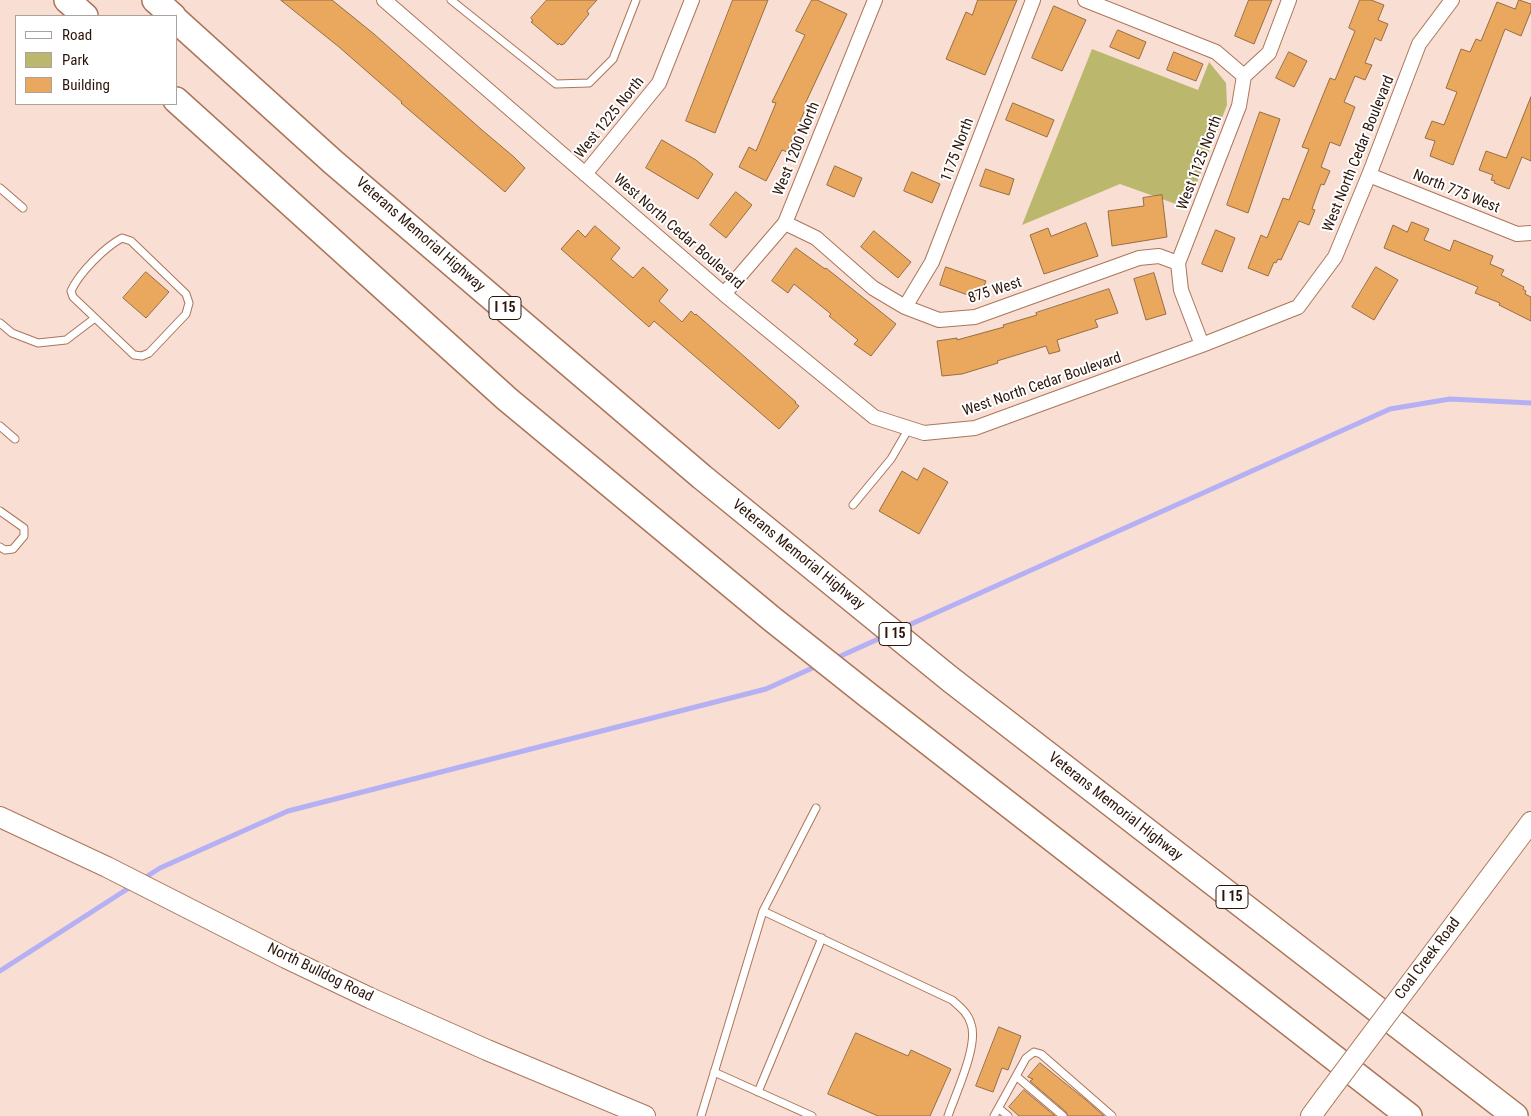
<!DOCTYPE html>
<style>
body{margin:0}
#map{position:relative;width:1531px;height:1116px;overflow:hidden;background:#f8ded3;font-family:"Roboto Condensed",sans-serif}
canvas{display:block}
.legend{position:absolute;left:15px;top:15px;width:162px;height:90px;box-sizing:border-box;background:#fff;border:1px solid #aba29d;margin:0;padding:6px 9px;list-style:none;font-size:15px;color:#2c160b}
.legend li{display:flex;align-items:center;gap:10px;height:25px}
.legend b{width:25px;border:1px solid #aba29d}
</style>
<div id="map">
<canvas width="1531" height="1116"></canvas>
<ul class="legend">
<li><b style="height:6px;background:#fff"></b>Road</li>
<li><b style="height:14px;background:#bbb86e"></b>Park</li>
<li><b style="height:14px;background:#eaa75e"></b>Building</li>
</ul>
</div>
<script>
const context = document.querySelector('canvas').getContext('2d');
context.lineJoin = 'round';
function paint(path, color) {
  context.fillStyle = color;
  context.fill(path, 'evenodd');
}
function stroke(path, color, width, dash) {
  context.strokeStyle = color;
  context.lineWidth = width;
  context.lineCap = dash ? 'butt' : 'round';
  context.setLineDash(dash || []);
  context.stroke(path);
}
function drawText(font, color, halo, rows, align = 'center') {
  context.font = font + ' "Roboto Condensed",sans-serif';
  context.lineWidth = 4;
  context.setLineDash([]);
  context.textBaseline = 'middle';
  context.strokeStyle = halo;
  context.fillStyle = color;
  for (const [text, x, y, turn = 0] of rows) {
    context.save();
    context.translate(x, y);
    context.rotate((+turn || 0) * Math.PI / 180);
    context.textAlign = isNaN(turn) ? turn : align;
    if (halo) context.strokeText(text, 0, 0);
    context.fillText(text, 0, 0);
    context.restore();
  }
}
paint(new Path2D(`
 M 1092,49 L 1198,90 L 1209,62 L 1226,83 L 1227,105 L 1187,208 L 1120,184 L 1022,225 Z`), '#bbb86e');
stroke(new Path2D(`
 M 900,629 L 1390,409 L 1450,399 L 1531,403
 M 834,659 L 885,636
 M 143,879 L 160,868 L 288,811 L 766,689 L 819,665
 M 0,971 L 132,886`), '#b4b0f3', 5);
const building = new Path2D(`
 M 281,0 L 332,0 L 374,34 L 482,130 L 514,157 L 525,168 L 505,192 L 401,103 L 402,102 L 339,47 Z
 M 547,0 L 597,0 L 587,11 L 589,14 L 564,44 L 561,45 L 559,43 L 558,45 L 531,22 L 533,21 L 531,18 Z
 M 733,0 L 768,0 L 715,133 L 686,121 Z
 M 812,0 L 817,0 L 847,14 L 805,104 L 807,105 L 787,152 L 782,150 L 766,181 L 739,167 L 749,147 L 756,151 L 776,103 L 772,102 L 805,35 L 796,31 Z
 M 978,0 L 1017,0 L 985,75 L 946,59 L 966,12 L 972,15 Z
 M 1249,0 L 1272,0 L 1254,44 L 1235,36 Z
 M 1360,0 L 1371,0 L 1384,5 L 1378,20 L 1388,24 L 1381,41 L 1375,38 L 1365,63 L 1372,65 L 1365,80 L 1355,76 L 1344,102 L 1355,107 L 1340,146 L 1330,142 L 1321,167 L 1330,171 L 1324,185 L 1321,184 L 1312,209 L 1315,210 L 1309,225 L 1299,221 L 1281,260 L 1278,259 L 1276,263 L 1274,262 L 1268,276 L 1248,268 L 1261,235 L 1267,238 L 1283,198 L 1289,200 L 1309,149 L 1302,147 L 1330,78 L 1335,80 L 1355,31 L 1349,28 Z
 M 1519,0 L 1531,4 L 1531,11 L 1521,36 L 1505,29 L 1453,165 L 1430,156 L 1435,141 L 1425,138 L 1432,121 L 1444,125 L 1457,92 L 1446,88 L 1461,49 L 1470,52 L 1476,39 L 1481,41 L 1497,2 L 1515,9 Z
 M 1054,6 L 1086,20 L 1062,71 L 1032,58 Z
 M 1118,30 L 1146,42 L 1139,59 L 1110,47 Z
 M 1174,52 L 1203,64 L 1196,81 L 1167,70 Z
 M 1289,52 L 1307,61 L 1294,87 L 1276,78 Z
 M 1531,97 L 1531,161 L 1522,157 L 1509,189 L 1494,183 L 1495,181 L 1491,180 L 1493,175 L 1479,170 L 1486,151 L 1506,158 Z
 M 1013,103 L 1054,120 L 1047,137 L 1006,120 Z
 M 1260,112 L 1280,119 L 1248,213 L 1227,205 Z
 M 662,140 L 696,160 L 713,174 L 698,199 L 646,168 Z
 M 835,166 L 862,178 L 854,197 L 827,185 Z
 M 986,169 L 1014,179 L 1009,195 L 980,186 Z
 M 912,172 L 940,184 L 932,203 L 904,191 Z
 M 736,192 L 752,205 L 726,238 L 710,225 Z
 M 1162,195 L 1167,237 L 1112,246 L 1108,211 L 1144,206 L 1143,198 Z
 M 1412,222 L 1429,229 L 1424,240 L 1450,251 L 1454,240 L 1493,256 L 1490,264 L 1504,270 L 1501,275 L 1524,287 L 1523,289 L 1526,291 L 1525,294 L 1531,297 L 1531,321 L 1499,305 L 1500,303 L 1475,293 L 1478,287 L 1384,248 L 1393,225 L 1407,232 Z
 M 1086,223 L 1098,256 L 1044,274 L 1030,235 L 1048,228 L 1051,236 Z
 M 595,226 L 620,248 L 611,259 L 633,278 L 643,267 L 668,290 L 659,301 L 682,322 L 691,311 L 695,315 L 696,314 L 796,402 L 795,403 L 799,406 L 779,429 L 654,321 L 649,327 L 561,249 L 578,230 L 585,237 Z
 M 1216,230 L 1235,238 L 1222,272 L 1202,264 Z
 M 874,231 L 911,262 L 898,278 L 861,247 Z
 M 796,248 L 825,269 L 826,268 L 896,324 L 871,356 L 854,344 L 858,340 L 829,316 L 831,314 L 794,284 L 788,293 L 772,281 Z
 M 946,267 L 986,281 L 979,299 L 940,285 Z
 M 1376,267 L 1398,280 L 1374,320 L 1352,307 Z
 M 146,272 L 169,292 L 146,318 L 123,298 Z
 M 1154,273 L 1166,314 L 1146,320 L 1134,279 Z
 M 1109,289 L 1118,313 L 1095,320 L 1098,327 L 1057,340 L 1060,351 L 1049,354 L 1046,346 L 997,361 L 998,363 L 962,374 L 942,376 L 937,341 L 957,338 L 957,340 L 1004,327 L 1003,325 L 1037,315 L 1036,313 Z
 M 924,468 L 948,482 L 919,534 L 879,511 L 902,471 L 917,480 Z
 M 999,1027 L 1021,1036 L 1008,1070 L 1002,1068 L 993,1092 L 976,1086 Z
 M 856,1033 L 908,1056 L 911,1050 L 951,1069 L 930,1116 L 878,1116 L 828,1094 Z
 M 1040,1063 L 1086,1100 L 1104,1116 L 1068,1116 L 1066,1112 L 1030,1081 L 1033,1079 L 1028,1077 Z
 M 1024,1090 L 1055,1116 L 1019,1116 L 1009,1107 Z`);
paint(building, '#eaa75e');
stroke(building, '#976d41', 1);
const lane = new Path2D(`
 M 451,0 L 556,84 L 589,83 L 613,59 L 636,0
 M 0,188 L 23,208
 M 122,238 L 131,241 L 186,294 L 189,303 L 186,314 L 149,353 L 142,356 L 134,355 L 73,297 L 71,291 C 79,273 105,247 122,238 Z
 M 0,323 L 12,333 L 38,343 L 66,340 L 95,318
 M 0,426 L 15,439
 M 853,505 L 891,459 L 909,428
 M 0,511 L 24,528 L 24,536 L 13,549 L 5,550 L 0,547
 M 763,911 L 816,808
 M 714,1072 L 812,1116
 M 1016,1076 L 1063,1116
 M 758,1092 L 822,938
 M 998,1109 L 1002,1111 L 1008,1116
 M 701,1116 L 763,911 L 952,1000 C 960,1007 968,1013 971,1024 C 979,1045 955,1095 948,1116
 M 994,1116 L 1026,1058 L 1034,1052 L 1041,1054 L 1112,1116`);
const street = new Path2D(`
 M 384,0 L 724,294 L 874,417 L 924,433 L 975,428 L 1202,345 L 1298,307 L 1335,257 L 1369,175 L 1419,44 L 1452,0
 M 1085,0 L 1216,52 L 1244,76
 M 585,174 L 659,83 L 692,0
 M 1369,175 L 1517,234 L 1531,233
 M 785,223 L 816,238 L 873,288 L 905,307 L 939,320 L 975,317 L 1139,258 L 1159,256 L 1178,263
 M 724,294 L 785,223 L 875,0
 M 905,307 L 932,262 L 1033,0
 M 1202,345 L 1181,290 L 1178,263 L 1239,106 L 1244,76 L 1269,53 L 1289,0`);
const secondary = new Path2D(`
 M 0,817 L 107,867 L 286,958 L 370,998 L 487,1050 L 645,1116
 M 1412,981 L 1531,822
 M 1311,1116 L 1325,1097`);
const highway = new Path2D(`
 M 67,0 L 85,16
 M 155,0 L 173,16
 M 176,20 L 333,162 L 702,477 L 950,679 L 1515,1116
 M 176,100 L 507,399 L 772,619 L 869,696 L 1409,1116`);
stroke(lane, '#ac7559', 9);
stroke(street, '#ac7559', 16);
stroke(secondary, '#ac7559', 22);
stroke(highway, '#ac7559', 28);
stroke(lane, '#fff', 7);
stroke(street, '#fff', 14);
stroke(secondary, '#fff', 20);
stroke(highway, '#fff', 25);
const secondaryBridge = new Path2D(`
 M 1325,1097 L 1412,981`);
stroke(secondaryBridge, '#ac7559', 22, []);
stroke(secondaryBridge, '#fff', 20);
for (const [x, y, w] of [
 [505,308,32],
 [895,634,32],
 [1232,897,32]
]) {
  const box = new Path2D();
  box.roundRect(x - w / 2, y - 11.5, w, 23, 4);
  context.fillStyle = '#fff';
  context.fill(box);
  stroke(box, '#2c160b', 1);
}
drawText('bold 14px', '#2c160b', null, [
 ["I 15",505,308],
 ["I 15",895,634],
 ["I 15",1232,897]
]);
drawText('15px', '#2c160b', '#fff', [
 ["West 1225 North",610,118,-51],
 ["West 1200 North",797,149,-68],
 ["1175 North",958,150,-69],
 ["West North Cedar Boulevard",1359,154,-68],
 ["West 1125 North",1200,163,-69],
 ["North 775 West",1456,192,22],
 ["West North Cedar Boulevard",678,232,41],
 ["Veterans Memorial Highway",420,235,41],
 ["875 West",995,291,-18],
 ["West North Cedar Boulevard",1042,385,-19],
 ["Veterans Memorial Highway",798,555,39],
 ["Veterans Memorial Highway",1115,807,38],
 ["Coal Creek Road",1428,959,-53],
 ["North Bulldog Road",320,973,26]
]);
</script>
